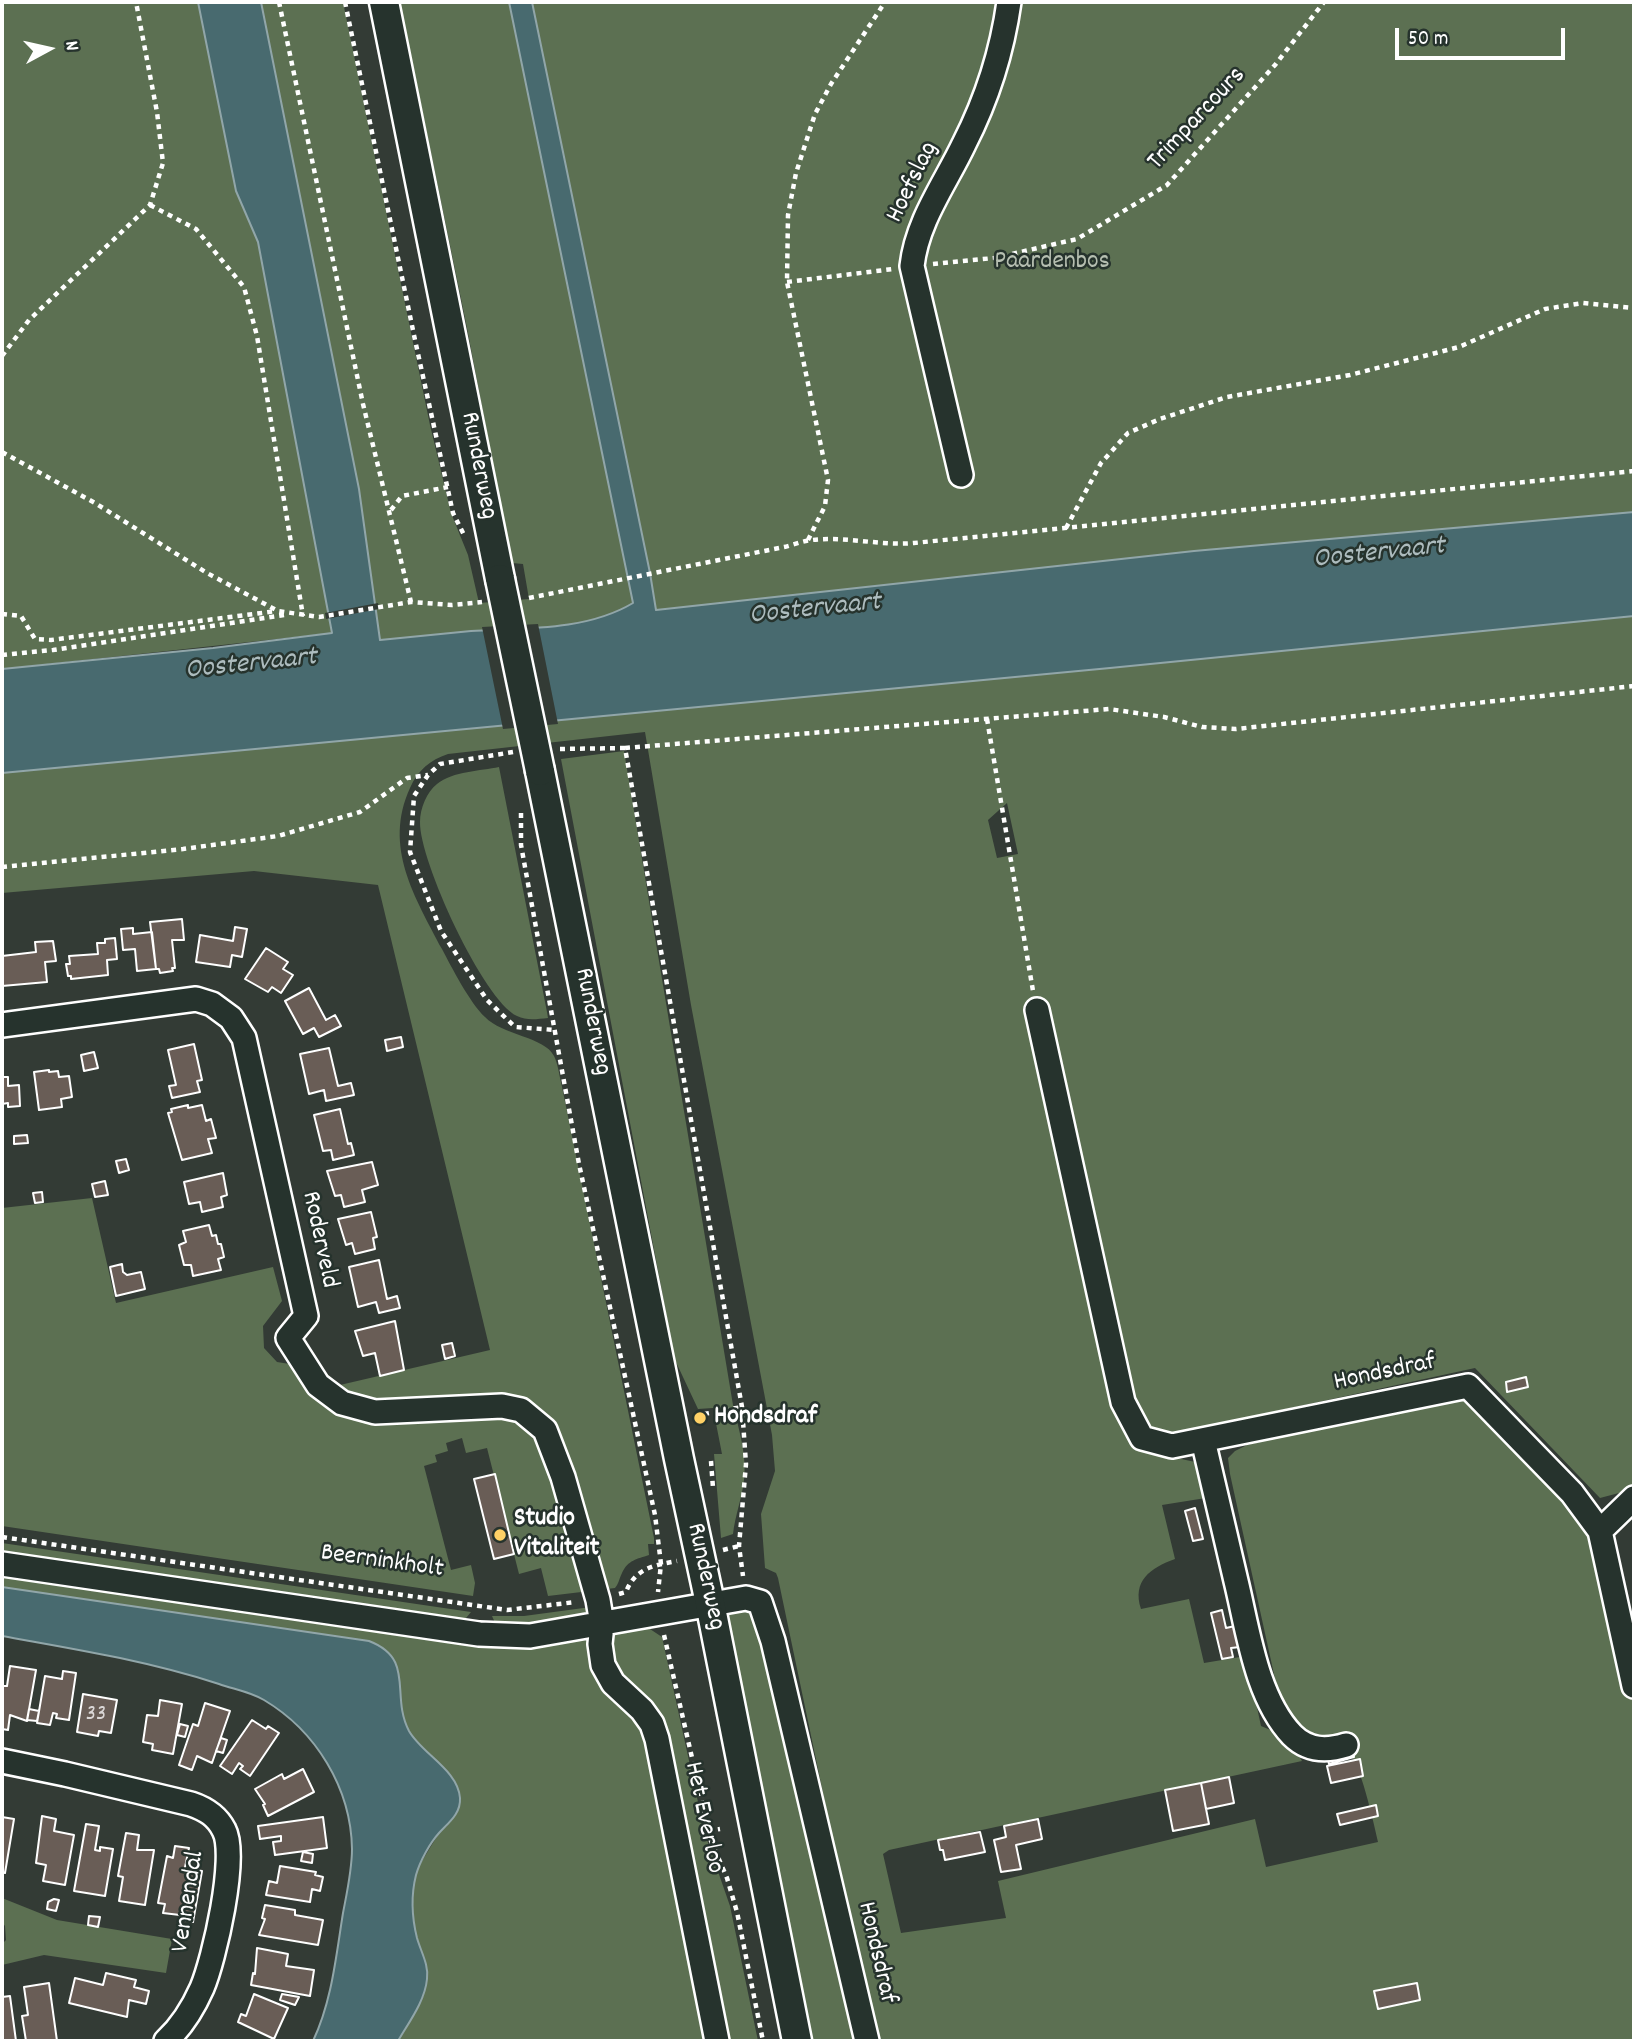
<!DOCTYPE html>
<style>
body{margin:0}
#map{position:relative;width:1636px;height:2043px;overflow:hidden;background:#333b35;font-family:Dekko,sans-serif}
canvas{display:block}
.frame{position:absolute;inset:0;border:4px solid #fff;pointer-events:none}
.north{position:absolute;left:14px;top:14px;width:70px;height:70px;-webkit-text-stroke:5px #26332d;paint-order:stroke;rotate:82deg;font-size:19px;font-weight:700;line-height:28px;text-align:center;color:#fff}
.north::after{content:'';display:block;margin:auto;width:24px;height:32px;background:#fff;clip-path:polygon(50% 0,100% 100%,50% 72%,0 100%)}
.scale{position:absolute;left:1395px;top:28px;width:170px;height:32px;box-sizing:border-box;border:4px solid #fff;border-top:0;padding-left:9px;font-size:21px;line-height:24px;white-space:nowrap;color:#fff;-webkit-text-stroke:5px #26332d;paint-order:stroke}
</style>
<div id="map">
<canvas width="1636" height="2043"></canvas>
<div class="frame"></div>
<div class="north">N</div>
<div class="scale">50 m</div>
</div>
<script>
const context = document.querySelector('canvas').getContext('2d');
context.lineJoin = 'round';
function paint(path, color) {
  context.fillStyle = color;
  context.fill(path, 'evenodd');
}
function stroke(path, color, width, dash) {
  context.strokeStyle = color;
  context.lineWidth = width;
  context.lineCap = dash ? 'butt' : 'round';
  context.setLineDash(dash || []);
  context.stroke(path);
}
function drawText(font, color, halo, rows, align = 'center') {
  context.font = font + ' Dekko,sans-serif';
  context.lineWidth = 5;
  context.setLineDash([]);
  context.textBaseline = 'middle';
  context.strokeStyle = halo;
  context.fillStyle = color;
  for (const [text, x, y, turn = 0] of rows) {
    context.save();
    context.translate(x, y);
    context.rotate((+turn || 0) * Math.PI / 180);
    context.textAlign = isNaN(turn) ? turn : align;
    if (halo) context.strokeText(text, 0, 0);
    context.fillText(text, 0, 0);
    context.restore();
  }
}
paint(new Path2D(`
 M 2,2 L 198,2 L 236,191 L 258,242 L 332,633 L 2,669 Z
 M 261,2 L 343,2 L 430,425 L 451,513 L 468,555 L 479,603 L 529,599 L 523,564 L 512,563 L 466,323 L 400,2 L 509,2 L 633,603 C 586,631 525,628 471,631 C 441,634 410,637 380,640 L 359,489 Z
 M 532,2 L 1634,2 L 1634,512 L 1194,551 L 656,610 L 650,573 Z
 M 1634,616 L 1634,1489 L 1600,1498 L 1475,1368 L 1240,1419 L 1175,1436 L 1147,1449 L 1167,1456 L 1200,1463 L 1212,1497 L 1162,1505 L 1175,1559 C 1150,1568 1132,1581 1141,1609 L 1189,1599 L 1204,1663 L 1246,1656 L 1261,1726 L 1287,1737 L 1302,1761 L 889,1850 L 883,1854 L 901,1933 L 1006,1918 L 998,1881 L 1255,1819 L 1266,1867 L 1378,1842 C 1374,1824 1360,1761 1348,1751 L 1317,1758 L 1307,1731 L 1281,1706 L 1230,1474 L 1228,1458 L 1235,1451 L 1247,1445 L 1390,1411 L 1458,1399 L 1472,1403 L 1586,1522 L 1634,1690 L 1634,2041 L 875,2041 L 778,1578 L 776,1573 L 765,1568 L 761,1514 L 775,1471 L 772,1435 L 691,1005 L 645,732 L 448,754 C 430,760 418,770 410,788 C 383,847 415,897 442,949 C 452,968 470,1003 485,1017 C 502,1035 545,1037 554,1056 C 558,1064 559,1074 561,1082 L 654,1538 L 654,1544 L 648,1544 L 649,1555 C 637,1559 628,1560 622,1573 C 619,1579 619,1583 615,1588 L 548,1596 L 541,1568 L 519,1574 L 487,1448 L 466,1453 L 462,1438 L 446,1443 L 448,1451 L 435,1455 L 437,1462 L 424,1466 L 451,1570 L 471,1565 L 475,1583 L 473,1596 L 2,1526 L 2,1208 L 92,1198 L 116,1303 L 273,1267 L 282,1301 L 263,1326 L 264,1348 L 277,1362 L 296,1365 L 321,1398 L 377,1405 L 344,1397 L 309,1358 L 340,1385 L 490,1350 L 378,885 L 254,871 L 2,893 L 2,773 L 1110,668 ZM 1007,803 L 1018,854 L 997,858 L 988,820 Z
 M 624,751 L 733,1405 C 739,1430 747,1455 744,1480 C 742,1498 735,1516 733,1534 L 721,1538 L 714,1454 L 722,1454 L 713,1408 L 698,1409 L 675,1360 L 561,759 Z
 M 499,767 L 547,1012 L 548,1018 C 537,1019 527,1021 517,1016 C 483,1000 419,860 420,822 C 420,808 427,792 437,784 C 453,771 481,771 499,767 Z
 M 2,1543 L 471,1612 L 466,1618 L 460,1620 L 2,1552 Z
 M 2,1574 L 512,1648 L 647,1627 L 662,1637 L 705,1834 L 730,1906 L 758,2041 L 398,2041 L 423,1997 L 427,1968 L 416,1935 L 412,1909 L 415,1877 L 419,1866 L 439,1833 L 447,1826 L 456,1785 C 442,1765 420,1752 409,1731 C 391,1697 413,1658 368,1641 L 2,1587 Z
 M 726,1603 L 759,1614 L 764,1627 L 853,2041 L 811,2041 Z
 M 591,1607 L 592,1616 C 576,1618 509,1631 498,1625 C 494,1622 494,1620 492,1616 L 524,1616 Z
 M 2,1898 L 57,1920 L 172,1939 L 166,1973 L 44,1955 L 2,1965 L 2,1944 L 6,1940 L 5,1926 L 2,1922 Z`), '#5c7052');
const water = new Path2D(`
 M 198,2 L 261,2 L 359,489 L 380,640 C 411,637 441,634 471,631 C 525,628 586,631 633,603 L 509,2 L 532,2 L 650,573 L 656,610 L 1194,551 L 1634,512 L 1634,616 L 1110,668 L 2,773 L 2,669 L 213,648 L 332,633 L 258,242 L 236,191 Z
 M 2,1587 L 369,1641 C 416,1659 390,1695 409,1731 C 422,1754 458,1770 460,1798 C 461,1814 448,1823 439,1833 C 430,1843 420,1861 416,1875 C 411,1895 412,1918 417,1938 C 421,1952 429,1965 427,1979 C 425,2001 409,2022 398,2041 L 313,2041 C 332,2001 336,1956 343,1913 C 347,1892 352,1870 352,1849 C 351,1788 316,1731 264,1700 C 251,1692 233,1689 219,1684 C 148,1661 75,1649 2,1636 Z`);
paint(water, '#486a6f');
stroke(water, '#91a6a9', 2);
paint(new Path2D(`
 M 378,603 L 379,609 L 326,619 L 325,613 Z
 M 538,624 L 558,724 L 503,729 L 482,627 Z`), '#333b35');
const building = new Path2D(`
 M 182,919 L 184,940 L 172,940 L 175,968 L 172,968 L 173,971 L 160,973 L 159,969 L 156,969 L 150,922 Z
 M 235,927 L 247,929 L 242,957 L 232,955 L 230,967 L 196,962 L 200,935 L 233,941 Z
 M 133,928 L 133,934 L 152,932 L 156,969 L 137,971 L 135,949 L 123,950 L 121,929 Z
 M 115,938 L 117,959 L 107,960 L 108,975 L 71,979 L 71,976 L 68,976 L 66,964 L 70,964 L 69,956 L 98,954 L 97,943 L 105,943 L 105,939 Z
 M 53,941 L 56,961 L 45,962 L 47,982 L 2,986 L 2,956 L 36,952 L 35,942 Z
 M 266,948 L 288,962 L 283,969 L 293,975 L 281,993 L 272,987 L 268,992 L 245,979 Z
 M 309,988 L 326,1020 L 335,1015 L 341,1026 L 319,1037 L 314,1028 L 303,1034 L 285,1001 Z
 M 401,1037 L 403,1047 L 387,1051 L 385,1040 Z
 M 194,1044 L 202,1080 L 197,1081 L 200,1092 L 172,1098 L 169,1086 L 176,1085 L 168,1050 Z
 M 329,1048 L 338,1086 L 351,1083 L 354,1095 L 326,1101 L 324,1090 L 309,1094 L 300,1054 Z
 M 94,1052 L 98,1068 L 84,1071 L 81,1055 Z
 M 49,1070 L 49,1072 L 58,1071 L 59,1077 L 69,1076 L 72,1097 L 61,1099 L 62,1107 L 39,1110 L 34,1072 Z
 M 2,1077 L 8,1077 L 8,1086 L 19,1085 L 20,1106 L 8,1107 L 8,1103 L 2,1104 Z
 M 188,1105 L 188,1108 L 202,1105 L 206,1121 L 211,1119 L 216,1138 L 208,1139 L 212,1153 L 182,1160 L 168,1113 L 172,1112 L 171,1109 Z
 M 340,1109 L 348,1144 L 351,1143 L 354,1155 L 333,1160 L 331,1150 L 323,1151 L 314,1115 Z
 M 27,1135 L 28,1143 L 14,1144 L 14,1136 Z
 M 126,1159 L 129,1170 L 119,1173 L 116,1161 Z
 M 372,1162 L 378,1185 L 362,1190 L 365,1202 L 344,1207 L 341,1195 L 335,1196 L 327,1171 Z
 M 223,1173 L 227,1195 L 221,1197 L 223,1207 L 202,1212 L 200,1202 L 189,1204 L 184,1182 Z
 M 105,1181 L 108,1195 L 95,1197 L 92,1184 Z
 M 42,1192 L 43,1202 L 35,1203 L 33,1193 Z
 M 371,1212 L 377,1237 L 373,1238 L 375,1249 L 355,1254 L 352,1243 L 346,1245 L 338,1219 Z
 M 209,1225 L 212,1236 L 216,1235 L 218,1244 L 221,1244 L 224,1257 L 218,1259 L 221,1270 L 193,1276 L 191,1265 L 184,1265 L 179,1245 L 186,1242 L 183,1231 Z
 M 379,1260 L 387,1299 L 397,1296 L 400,1308 L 379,1313 L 376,1302 L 358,1307 L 349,1267 Z
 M 122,1264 L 123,1272 L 127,1275 L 141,1272 L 145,1289 L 116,1296 L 110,1267 Z
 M 395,1321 L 404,1370 L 380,1376 L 375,1353 L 363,1356 L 355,1331 Z
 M 452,1343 L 455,1356 L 445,1359 L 442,1345 Z
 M 1526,1377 L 1528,1387 L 1507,1392 L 1506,1382 Z
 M 495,1474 L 514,1554 L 494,1559 L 474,1479 Z
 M 1195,1508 L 1203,1539 L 1193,1541 L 1185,1511 Z
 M 1222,1610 L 1226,1628 L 1235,1626 L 1240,1647 L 1231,1648 L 1233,1657 L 1222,1659 L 1211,1613 Z
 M 10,1666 L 36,1670 L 27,1721 L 10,1715 L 8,1730 L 2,1729 L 2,1686 L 7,1686 Z
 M 63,1671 L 76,1673 L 69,1720 L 56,1718 L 57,1714 L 53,1713 L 50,1725 L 37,1723 L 45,1676 L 62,1679 Z
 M 83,1694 L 117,1700 L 111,1733 L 99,1731 L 98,1736 L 77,1732 Z
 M 160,1700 L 182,1704 L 173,1754 L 152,1750 L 153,1744 L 143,1742 L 147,1715 L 158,1716 Z
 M 205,1703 L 230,1711 L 212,1763 L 197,1756 L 192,1770 L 179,1765 L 193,1724 L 198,1726 Z
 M 29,1709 L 39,1711 L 37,1721 L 27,1720 Z
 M 252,1720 L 266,1729 L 268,1726 L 279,1733 L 250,1776 L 240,1769 L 243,1766 L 239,1763 L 232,1774 L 220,1766 Z
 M 180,1724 L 188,1726 L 185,1737 L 177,1735 Z
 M 221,1738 L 227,1740 L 223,1753 L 216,1751 Z
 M 1352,1749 L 1354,1757 L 1329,1764 L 1327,1756 Z
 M 1360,1759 L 1363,1776 L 1331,1783 L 1327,1766 Z
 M 303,1769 L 314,1792 L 268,1816 L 263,1805 L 265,1804 L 255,1789 L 282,1774 L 284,1779 Z
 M 1229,1777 L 1234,1803 L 1206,1809 L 1201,1783 Z
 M 1201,1783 L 1209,1824 L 1173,1831 L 1165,1790 Z
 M 1376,1805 L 1378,1816 L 1340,1825 L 1337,1814 Z
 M 42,1816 L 56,1819 L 54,1831 L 74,1835 L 65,1885 L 43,1881 L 46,1865 L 36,1863 Z
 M 2,1817 L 14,1819 L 5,1873 L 2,1872 Z
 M 323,1817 L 327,1848 L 275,1855 L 273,1842 L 281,1841 L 281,1836 L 260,1839 L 258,1826 Z
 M 1038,1819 L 1042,1839 L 1016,1845 L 1021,1869 L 1001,1872 L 994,1840 L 1006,1837 L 1004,1826 Z
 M 86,1824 L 99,1826 L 95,1850 L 100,1851 L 100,1847 L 113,1849 L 105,1896 L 74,1891 Z
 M 980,1832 L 985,1852 L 945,1860 L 943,1850 L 940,1850 L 938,1840 Z
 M 126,1833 L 139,1835 L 137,1850 L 154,1850 L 145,1905 L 119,1901 L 123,1877 L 118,1876 Z
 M 175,1846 L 189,1848 L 184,1872 L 189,1873 L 190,1869 L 202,1871 L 193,1922 L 180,1919 L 180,1915 L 163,1913 L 165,1904 L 158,1903 L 167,1856 L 173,1858 Z
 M 303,1852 L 313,1854 L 312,1863 L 301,1861 Z
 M 280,1866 L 316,1872 L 315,1875 L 323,1877 L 320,1891 L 312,1889 L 310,1902 L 266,1895 L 269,1881 L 277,1883 Z
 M 54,1899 L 59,1900 L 56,1911 L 47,1909 L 48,1902 Z
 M 265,1905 L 295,1910 L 295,1915 L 323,1920 L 318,1945 L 259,1935 L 265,1919 L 262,1918 Z
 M 89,1916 L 100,1917 L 98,1927 L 88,1925 Z
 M 257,1948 L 288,1954 L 286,1966 L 314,1970 L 310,1996 L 251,1985 L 253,1973 L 255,1974 Z
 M 106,1973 L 136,1980 L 134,1987 L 149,1991 L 146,2004 L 129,2000 L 127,2017 L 69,2003 L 75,1978 L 103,1985 Z
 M 49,1983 L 57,2041 L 26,2041 L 22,2016 L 28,2015 L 24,1987 Z
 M 1417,1983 L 1420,2000 L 1378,2009 L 1374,1991 Z
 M 254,1994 L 288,2008 L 274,2039 L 238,2022 L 241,2014 L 246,2016 Z
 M 282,1994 L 299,1997 L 295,2005 L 280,2000 Z
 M 10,1996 L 16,2041 L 2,2041 L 2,1997 Z`);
paint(building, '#695d56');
stroke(building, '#fff', 2);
const minor = new Path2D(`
 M 961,475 L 912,266 C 917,221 945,184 964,144 C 987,99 1002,52 1009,2
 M 1037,1010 L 1123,1402 L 1142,1438 L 1172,1446 L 1468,1386 L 1572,1493 L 1600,1531 L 1634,1498
 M 2,1025 L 196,999 L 212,1004 L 231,1018 L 244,1038 L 306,1316 L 288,1338 L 318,1385 L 342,1403 L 375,1412 L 502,1406 L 521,1410 L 545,1430 L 563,1477 L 598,1600 L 602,1624 L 600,1644 L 603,1665 L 613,1683 L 642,1710 L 652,1724 L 657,1739 L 717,2041
 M 1203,1440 C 1214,1487 1225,1534 1236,1581 C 1248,1630 1256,1697 1292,1735 C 1308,1751 1327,1751 1346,1745
 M 1600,1531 L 1634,1686
 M 2,1564 L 479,1634 L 530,1636 L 746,1598 L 760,1602 L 773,1641 L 867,2041
 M 2,1761 L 65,1774 L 191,1804 C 206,1809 217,1816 224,1830 C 238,1856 214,1960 202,1988 C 194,2006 181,2027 166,2041`);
const tertiary = new Path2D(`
 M 384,2 L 500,579
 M 540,771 L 679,1459 L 710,1603 L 797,2041`);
stroke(minor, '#fff', 28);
stroke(tertiary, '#fff', 33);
stroke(new Path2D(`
 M 279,2 L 363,404 L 411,602
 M 345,2 L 415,340 L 453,513 L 465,537
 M 150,205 L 196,229 L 244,287 L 257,336 L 303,616
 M 933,264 L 994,258 L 1077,239 L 1167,185 L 1275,65 L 1324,2
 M 787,282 L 893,269
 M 2,356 L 29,320 L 150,205 L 163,163 L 157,112 L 136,2
 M 2,452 L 95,503 L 207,573 L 278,611 L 319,617 L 411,602 L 452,605 L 482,602
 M 391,510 L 402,496 L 448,487
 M 1066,528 L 1101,463 L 1128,433 L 1160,419 L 1227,397 L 1350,375 L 1459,347 L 1545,309 L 1583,303 L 1634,308
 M 808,540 L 825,506 L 828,480 L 787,282 L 788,215 L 796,173 L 815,114 L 831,84 L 885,2
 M 529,598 L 784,547 C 793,545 802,541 812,540 C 845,536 880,546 914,543 L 1634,471
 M 2,614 L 21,616 L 35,639 L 51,640 L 277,611
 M 2,655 L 53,650 L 284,615
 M 987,719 L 1033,991
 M 625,748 L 1109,709 L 1164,717 L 1202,727 L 1236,729 L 1634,686
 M 560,749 L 625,748 L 742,1407 L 746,1464 L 739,1546 L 743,1576
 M 513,752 L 440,764 L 428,775 L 414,796 L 410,852 L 441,931 L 487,1000 L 515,1027 L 555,1030
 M 521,813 L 521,845 L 579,1164 L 655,1515 L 661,1564 L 658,1592
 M 2,867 L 183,849 L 278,836 L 360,812 L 407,778 L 428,775
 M 704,1414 L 742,1407
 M 711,1461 L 713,1488
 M 2,1537 L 507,1610 L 576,1602
 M 723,1550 L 739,1546
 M 619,1594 L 626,1592 C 635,1568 655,1565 677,1561
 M 664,1635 L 711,1841 L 727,1878 L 737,1912 L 763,2041
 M 708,1831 L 720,1829`), '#fff', 4.5, [5, 5]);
stroke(minor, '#26332d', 23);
stroke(tertiary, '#26332d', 28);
const tertiaryBridge = new Path2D(`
 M 500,579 L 540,771`);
stroke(tertiaryBridge, '#fff', 33, []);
stroke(tertiaryBridge, '#26332d', 28);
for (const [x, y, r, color] of [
 [700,1418,7,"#ffd166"],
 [500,1535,7,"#ffd166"]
]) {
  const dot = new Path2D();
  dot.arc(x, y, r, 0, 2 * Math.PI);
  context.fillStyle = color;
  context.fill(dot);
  stroke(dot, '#26332d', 2.5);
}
drawText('23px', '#dad6d5', null, [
 ["33",96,1716]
]);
drawText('26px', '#fff', '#26332d', [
 ["Trimparcours",1198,120,-47],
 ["Hoefslag",914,183,-64],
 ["Runderweg",477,466,79],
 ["Runderweg",591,1022,79],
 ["Roderveld",318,1240,78],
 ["Hondsdraf",1385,1374,-12],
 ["Beerninkholt",382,1563,8],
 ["Runderweg",704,1577,78],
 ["Het Everloo",702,1818,78],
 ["Vennendal",190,1902,-81],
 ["Hondsdraf",875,1953,77]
]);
drawText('26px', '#b6bfb1', '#26332d', [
 ["Paardenbos",1052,263]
]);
drawText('bold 26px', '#fff', '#26332d', [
 ["Hondsdraf",714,1418],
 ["Studio",514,1520],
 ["Vitaliteit",514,1550]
], 'left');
drawText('italic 28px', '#adbcbe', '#26332d', [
 ["Oostervaart",1379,555,-6],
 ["Oostervaart",815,611,-6],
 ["Oostervaart",251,666,-6]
]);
</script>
